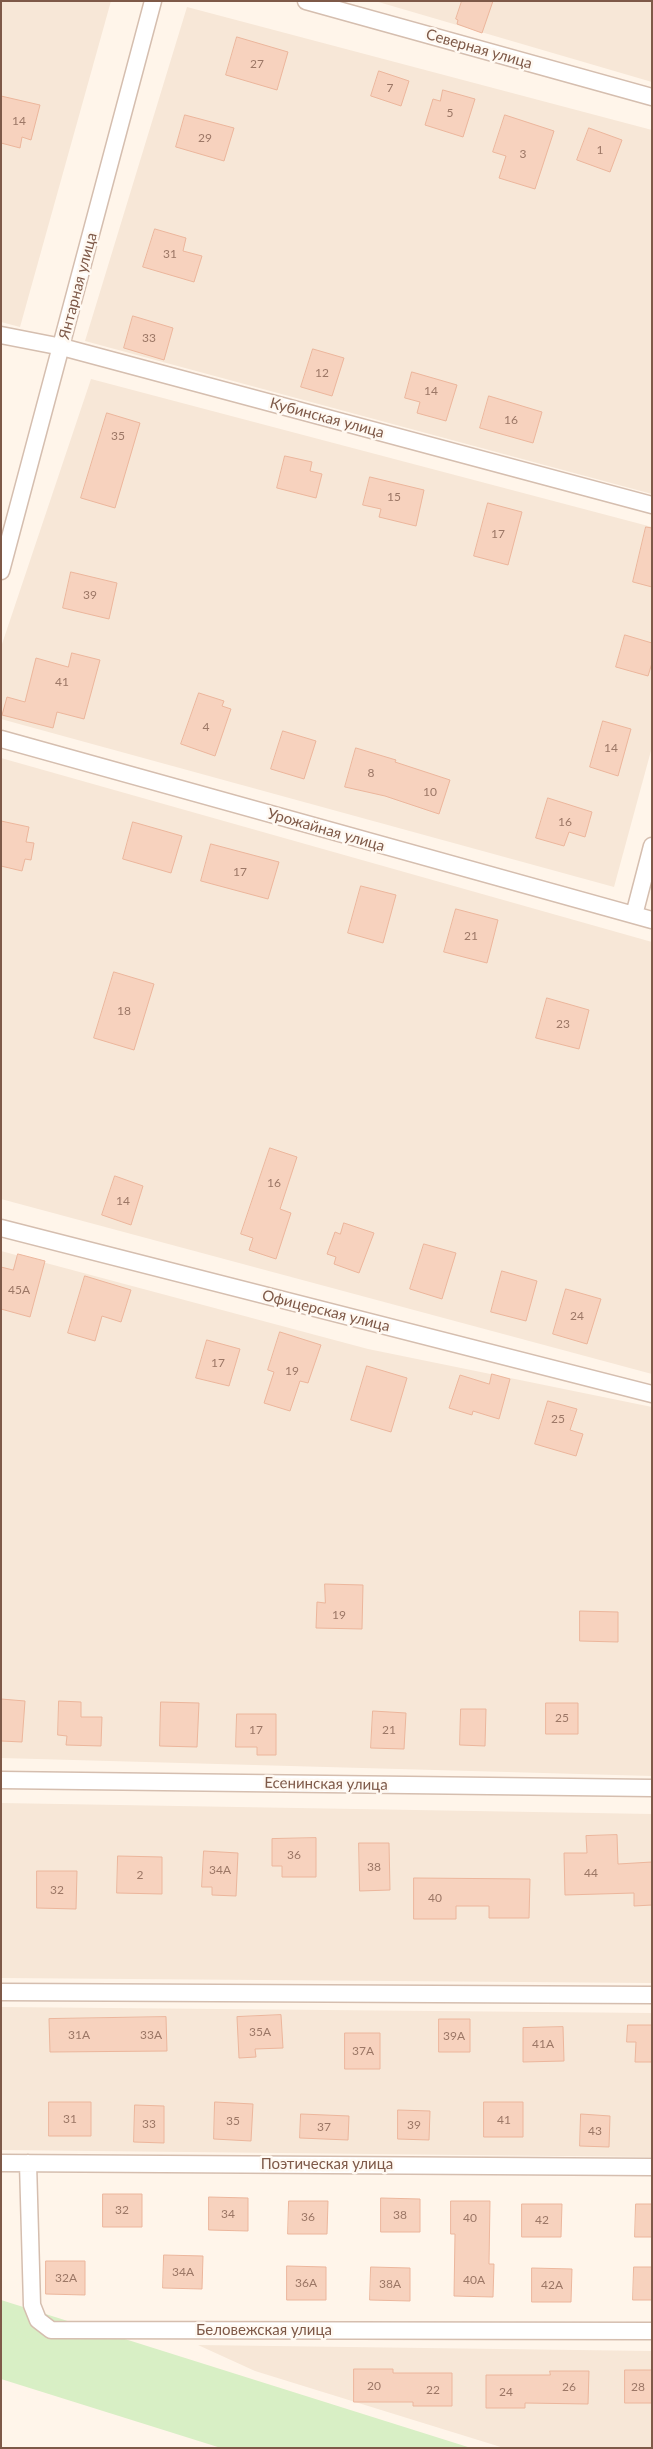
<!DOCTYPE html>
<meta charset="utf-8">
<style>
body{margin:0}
#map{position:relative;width:653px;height:2449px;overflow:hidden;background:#fff5ea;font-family:Lato,sans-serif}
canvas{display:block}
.frame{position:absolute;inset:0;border:2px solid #7e5948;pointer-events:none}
</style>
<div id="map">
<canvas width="653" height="2449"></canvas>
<div class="frame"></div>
</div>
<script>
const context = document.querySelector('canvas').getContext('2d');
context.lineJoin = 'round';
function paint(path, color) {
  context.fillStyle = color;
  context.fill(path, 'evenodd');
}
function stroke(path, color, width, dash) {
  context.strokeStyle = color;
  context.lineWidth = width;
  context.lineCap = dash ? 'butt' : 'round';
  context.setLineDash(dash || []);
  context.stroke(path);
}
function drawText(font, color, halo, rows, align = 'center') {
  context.font = font + ' Lato,sans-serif';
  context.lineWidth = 5;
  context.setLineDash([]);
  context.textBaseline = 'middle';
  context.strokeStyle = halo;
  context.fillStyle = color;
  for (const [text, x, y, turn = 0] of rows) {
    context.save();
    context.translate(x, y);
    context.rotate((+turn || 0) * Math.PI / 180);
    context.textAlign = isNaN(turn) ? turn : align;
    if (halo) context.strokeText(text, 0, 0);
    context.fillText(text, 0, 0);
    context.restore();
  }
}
paint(new Path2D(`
 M 1,1 L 111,1 L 20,327 L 1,322 Z
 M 375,1 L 652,1 L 652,82 Z
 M 187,7 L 652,130 L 652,494 L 85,341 Z
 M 91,379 L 652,527 L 652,747 L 614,887 L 1,719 L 1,647 Z
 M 1,758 L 652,942 L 652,1374 L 1,1199 Z
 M 1,1251 L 368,1349 L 652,1407 L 652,1776 L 1,1758 Z
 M 1,1803 L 652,1814 L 652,1983 L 1,1978 Z
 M 1,2007 L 652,2013 L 652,2157 L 1,2150 Z
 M 198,2345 L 652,2351 L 652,2448 L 504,2448 L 255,2371 Z`), '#f7e7d7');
paint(new Path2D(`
 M 1,2300 L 471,2448 L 221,2448 L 1,2379 Z`), '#d8efc5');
const building = new Path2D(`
 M 462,1 L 493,1 L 482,33 L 457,24 L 458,20 L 456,19 Z
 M 237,37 L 288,52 L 277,90 L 226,75 Z
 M 379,71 L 409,81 L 401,106 L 371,96 Z
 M 443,90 L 475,99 L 463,137 L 425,125 L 433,99 L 440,101 Z
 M 1,96 L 40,105 L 31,140 L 22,137 L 20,148 L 1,143 Z
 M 185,115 L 234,128 L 224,161 L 176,147 Z
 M 505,115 L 554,131 L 535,189 L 499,178 L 506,156 L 493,152 Z
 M 589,128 L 622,140 L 610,172 L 577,160 Z
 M 155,229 L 186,238 L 183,251 L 202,256 L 194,282 L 143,267 Z
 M 133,316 L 173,328 L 164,360 L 124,348 Z
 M 313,349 L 344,358 L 332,396 L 301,387 Z
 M 412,372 L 457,385 L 446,421 L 417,413 L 420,402 L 405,398 Z
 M 489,396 L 542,412 L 533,443 L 480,428 Z
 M 107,413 L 140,423 L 115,508 L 81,498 Z
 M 285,456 L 312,462 L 310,471 L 322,474 L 316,498 L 277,488 Z
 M 370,477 L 424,490 L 416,526 L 379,517 L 381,509 L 363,505 Z
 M 488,503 L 522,512 L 508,565 L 474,556 Z
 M 646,527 L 652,528 L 652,587 L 633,582 Z
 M 71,572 L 117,583 L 109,619 L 63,608 Z
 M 625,635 L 652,643 L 652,663 L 648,676 L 616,667 Z
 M 72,653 L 100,660 L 84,719 L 57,712 L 53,728 L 2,715 L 7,697 L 25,702 L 36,658 L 68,667 Z
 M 199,693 L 224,701 L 222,706 L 231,709 L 215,756 L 181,744 Z
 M 603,721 L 631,729 L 618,776 L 590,767 Z
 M 283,731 L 316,741 L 304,779 L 271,769 Z
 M 356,748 L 396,760 L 395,762 L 450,780 L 439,814 L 385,796 L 345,787 Z
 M 548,798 L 592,812 L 585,837 L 569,832 L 564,846 L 536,838 Z
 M 1,821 L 29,827 L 26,842 L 34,843 L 31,860 L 25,859 L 22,871 L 1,866 Z
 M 133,822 L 182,836 L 171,873 L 123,859 Z
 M 211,844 L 279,862 L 268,899 L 201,881 Z
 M 361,886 L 396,895 L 383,943 L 348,933 Z
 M 456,909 L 498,920 L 487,963 L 444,952 Z
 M 114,972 L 154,984 L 134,1050 L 94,1038 Z
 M 547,998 L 589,1010 L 579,1049 L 536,1038 Z
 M 270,1148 L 297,1157 L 280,1209 L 291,1213 L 276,1259 L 249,1250 L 253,1238 L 241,1234 Z
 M 115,1176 L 143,1186 L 131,1225 L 102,1215 Z
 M 344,1223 L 374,1233 L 359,1273 L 334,1264 L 336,1257 L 327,1254 L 335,1232 L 340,1234 Z
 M 424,1244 L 456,1253 L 442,1299 L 410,1289 Z
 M 18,1254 L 45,1261 L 30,1317 L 1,1309 L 1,1267 L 13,1270 Z
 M 502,1271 L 537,1281 L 526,1321 L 491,1312 Z
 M 85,1276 L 131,1290 L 121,1322 L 102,1316 L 95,1341 L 68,1333 Z
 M 566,1289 L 601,1299 L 587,1344 L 553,1334 Z
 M 280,1332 L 321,1345 L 308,1383 L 300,1381 L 290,1411 L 264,1403 L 274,1372 L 268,1370 Z
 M 207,1340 L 240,1349 L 229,1386 L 196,1378 Z
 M 367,1366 L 407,1378 L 391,1432 L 351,1420 Z
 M 492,1374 L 510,1379 L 499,1419 L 473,1411 L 472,1415 L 449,1408 L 460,1375 L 489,1384 Z
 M 548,1401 L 577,1409 L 570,1430 L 583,1434 L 576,1456 L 535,1444 Z
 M 325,1584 L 363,1585 L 362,1629 L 316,1628 L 317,1602 L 325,1603 Z
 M 580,1611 L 618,1612 L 618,1642 L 580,1641 Z
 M 1,1699 L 25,1701 L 22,1742 L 1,1741 Z
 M 59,1701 L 81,1702 L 81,1717 L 102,1717 L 101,1746 L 66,1745 L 67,1736 L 58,1735 Z
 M 161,1702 L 199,1703 L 197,1747 L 160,1746 Z
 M 546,1703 L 578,1703 L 578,1734 L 546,1734 Z
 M 461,1709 L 486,1709 L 485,1746 L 460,1745 Z
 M 373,1711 L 406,1713 L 404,1749 L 371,1748 Z
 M 237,1714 L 276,1714 L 276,1755 L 257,1755 L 257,1747 L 236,1747 Z
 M 617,1835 L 618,1864 L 652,1862 L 652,1905 L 634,1906 L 634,1893 L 565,1895 L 564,1853 L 587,1853 L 586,1836 Z
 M 316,1838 L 316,1877 L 282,1877 L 282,1866 L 272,1866 L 272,1839 Z
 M 359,1843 L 389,1843 L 390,1890 L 360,1891 Z
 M 204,1851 L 238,1853 L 236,1896 L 212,1895 L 212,1887 L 202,1887 Z
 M 118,1856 L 162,1857 L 162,1894 L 117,1893 Z
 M 37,1871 L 77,1871 L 76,1909 L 37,1908 Z
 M 414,1878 L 530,1879 L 529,1918 L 489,1918 L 489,1906 L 456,1906 L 456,1919 L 414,1919 Z
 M 281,2015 L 283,2048 L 255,2049 L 256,2057 L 239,2058 L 237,2017 Z
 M 166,2017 L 167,2051 L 50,2052 L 49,2019 Z
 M 439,2019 L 470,2019 L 470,2052 L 439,2052 Z
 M 628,2025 L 652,2025 L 652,2062 L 635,2062 L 636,2042 L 627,2042 Z
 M 563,2027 L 564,2061 L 523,2062 L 523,2028 Z
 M 345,2033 L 380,2033 L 380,2069 L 345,2069 Z
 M 49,2102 L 91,2102 L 91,2136 L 49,2136 Z
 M 215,2102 L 253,2104 L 251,2141 L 214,2139 Z
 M 484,2102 L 523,2102 L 523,2137 L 484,2137 Z
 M 135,2105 L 164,2106 L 164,2143 L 134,2142 Z
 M 398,2110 L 430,2111 L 429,2140 L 398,2139 Z
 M 301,2114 L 349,2116 L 348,2140 L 300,2138 Z
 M 581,2114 L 610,2116 L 609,2147 L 580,2146 Z
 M 103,2194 L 142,2194 L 142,2227 L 103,2227 Z
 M 209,2197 L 248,2198 L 248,2231 L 209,2230 Z
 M 381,2198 L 420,2199 L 420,2232 L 381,2232 Z
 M 289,2201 L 328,2201 L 327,2234 L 288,2234 Z
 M 451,2201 L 490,2201 L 489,2264 L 494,2264 L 493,2297 L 454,2296 L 455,2234 L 451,2234 Z
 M 522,2204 L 562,2204 L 561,2237 L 522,2237 Z
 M 636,2204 L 652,2204 L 652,2237 L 635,2237 Z
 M 164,2255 L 203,2256 L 202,2289 L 163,2288 Z
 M 46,2261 L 85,2261 L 85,2295 L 46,2294 Z
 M 287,2266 L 326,2267 L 326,2300 L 287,2300 Z
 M 371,2267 L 410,2268 L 410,2301 L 370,2300 Z
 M 634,2267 L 652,2267 L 652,2300 L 633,2300 Z
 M 532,2268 L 572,2269 L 571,2302 L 532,2302 Z
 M 354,2369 L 393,2369 L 393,2373 L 452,2373 L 452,2406 L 413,2406 L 413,2402 L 354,2402 Z
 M 625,2370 L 652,2370 L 652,2403 L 625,2403 Z
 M 550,2371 L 589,2371 L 588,2404 L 525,2403 L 525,2408 L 486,2408 L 486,2375 L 550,2375 Z`);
paint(building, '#f7d2be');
stroke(building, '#ecb69c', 1);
const street = new Path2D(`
 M 306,1 L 652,97
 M 1,335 L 62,347 L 652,505
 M 1,571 L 153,1
 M 1,739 L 652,920
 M 634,915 L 652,846
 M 1,1228 L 652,1394
 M 1,1780 L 652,1788
 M 1,1992 L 652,1995
 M 1,2163 L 652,2167
 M 28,2163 L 32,2305 L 38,2320 L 51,2330 L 652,2331`);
stroke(street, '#d5beaf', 19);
stroke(street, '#fff', 16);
drawText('12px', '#9c7766', null, [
 ["27",257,64],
 ["7",390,88],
 ["5",450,113],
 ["14",19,121],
 ["29",205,138],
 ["1",600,150],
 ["3",523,154],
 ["31",170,254],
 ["33",149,338],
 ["12",322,373],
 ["14",431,391],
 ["16",511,420],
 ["35",118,436],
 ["15",394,497],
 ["17",498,534],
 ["39",90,595],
 ["41",62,682],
 ["4",206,727],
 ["14",611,748],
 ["8",371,773],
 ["10",430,792],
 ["16",565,822],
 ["17",240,872],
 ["21",471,936],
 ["18",124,1011],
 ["23",563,1024],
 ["16",274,1183],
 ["14",123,1201],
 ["45А",19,1290],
 ["24",577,1316],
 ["17",218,1363],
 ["19",292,1371],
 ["25",558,1419],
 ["19",339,1615],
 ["25",562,1718],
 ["17",256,1730],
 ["21",389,1730],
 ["36",294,1855],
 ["38",374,1867],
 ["34А",220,1870],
 ["44",591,1873],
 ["2",140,1875],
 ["32",57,1890],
 ["40",435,1898],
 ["35А",260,2032],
 ["31А",79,2035],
 ["33А",151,2035],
 ["39А",454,2036],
 ["41А",543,2044],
 ["37А",363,2051],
 ["31",70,2119],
 ["41",504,2120],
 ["35",233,2121],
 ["33",149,2124],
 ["39",414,2125],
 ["37",324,2127],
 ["43",595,2131],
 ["32",122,2210],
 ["34",228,2214],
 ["38",400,2215],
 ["36",308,2217],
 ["40",470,2218],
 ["42",542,2220],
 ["34А",183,2272],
 ["32А",66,2278],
 ["40А",474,2280],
 ["36А",306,2283],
 ["38А",390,2284],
 ["42А",552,2285],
 ["20",374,2386],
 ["26",569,2387],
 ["28",638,2387],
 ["22",433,2390],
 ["24",506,2392]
]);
drawText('15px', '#7e5948', '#fff9f2', [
 ["Северная улица",479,49,16],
 ["Янтарная улица",78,286,-75],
 ["Кубинская улица",327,418,15],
 ["Урожайная улица",326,830,16],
 ["Офицерская улица",326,1311,14],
 ["Есенинская улица",326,1784,1],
 ["Поэтическая улица",327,2164],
 ["Беловежская улица",264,2330]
]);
</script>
